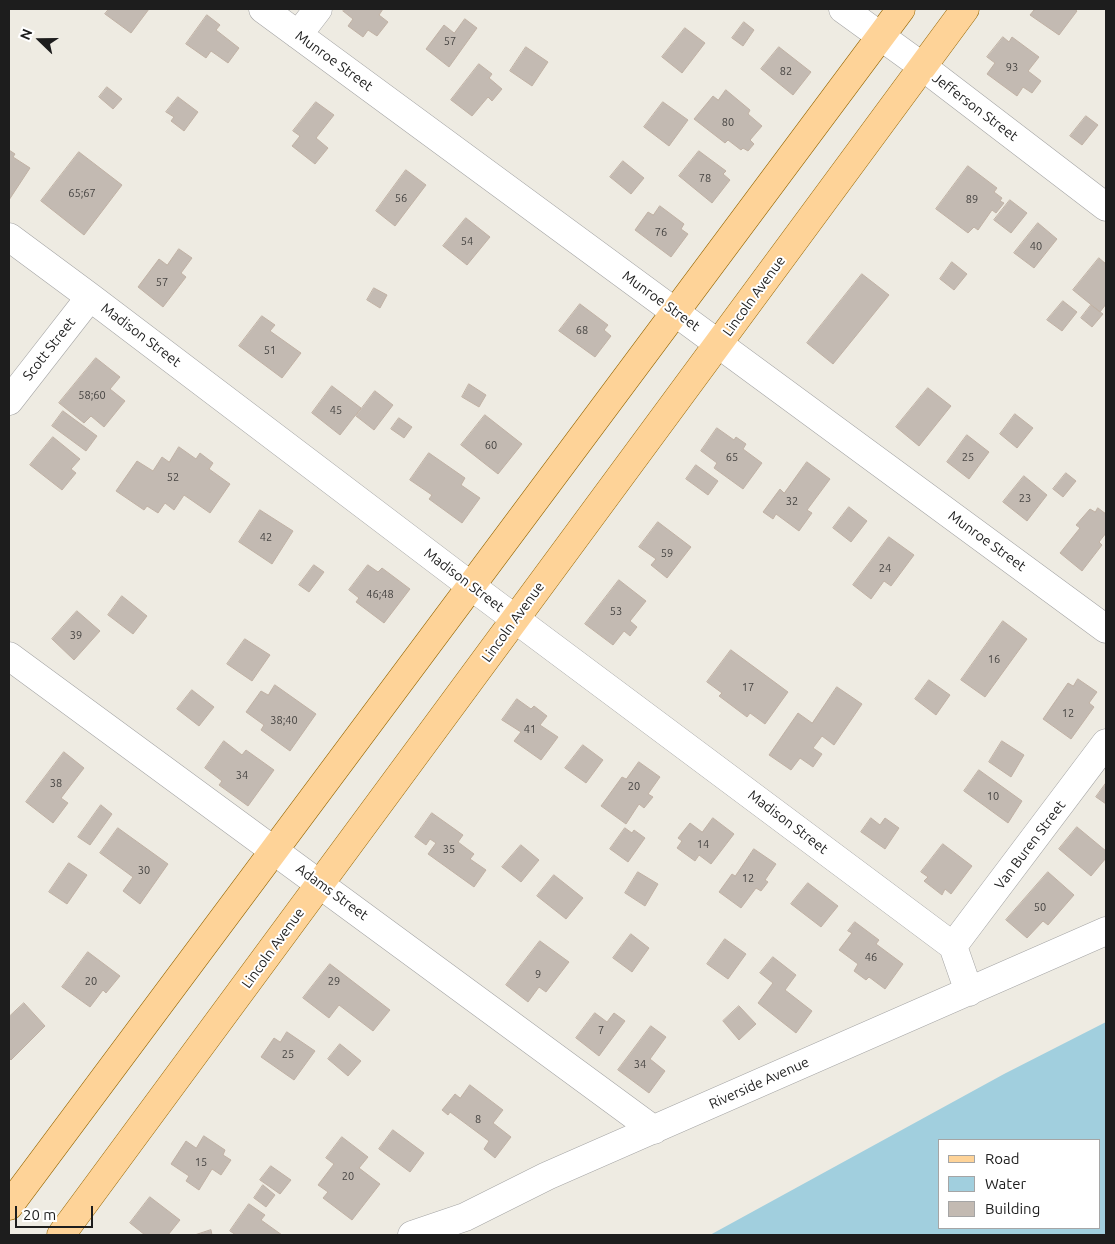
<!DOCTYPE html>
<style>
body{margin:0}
#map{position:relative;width:1115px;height:1244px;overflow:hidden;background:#eeebe2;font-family:Ubuntu,sans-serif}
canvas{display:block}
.frame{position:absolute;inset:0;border:10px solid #1d1d1d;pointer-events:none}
.legend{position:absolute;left:938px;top:1139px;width:162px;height:90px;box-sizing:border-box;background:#fff;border:1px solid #a5a5a5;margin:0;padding:6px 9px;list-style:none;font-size:15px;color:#1d1d1d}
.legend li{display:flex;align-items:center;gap:10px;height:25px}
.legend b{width:25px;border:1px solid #a5a5a5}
.north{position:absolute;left:15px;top:15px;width:50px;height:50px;-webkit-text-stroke:4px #fff;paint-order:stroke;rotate:292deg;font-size:14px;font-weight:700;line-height:20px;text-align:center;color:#1d1d1d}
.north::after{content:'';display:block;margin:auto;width:18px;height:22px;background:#1d1d1d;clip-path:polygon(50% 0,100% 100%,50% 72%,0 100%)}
.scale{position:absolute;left:15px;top:1206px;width:78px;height:22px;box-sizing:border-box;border:2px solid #1d1d1d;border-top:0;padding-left:6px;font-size:15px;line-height:18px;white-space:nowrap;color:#1d1d1d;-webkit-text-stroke:4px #fff;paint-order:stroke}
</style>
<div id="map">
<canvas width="1115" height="1244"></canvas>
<div class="frame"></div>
<ul class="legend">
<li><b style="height:6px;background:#fed398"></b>Road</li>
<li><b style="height:14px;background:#a1cfde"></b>Water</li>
<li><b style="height:14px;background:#c3bab2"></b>Building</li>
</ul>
<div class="north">N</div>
<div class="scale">20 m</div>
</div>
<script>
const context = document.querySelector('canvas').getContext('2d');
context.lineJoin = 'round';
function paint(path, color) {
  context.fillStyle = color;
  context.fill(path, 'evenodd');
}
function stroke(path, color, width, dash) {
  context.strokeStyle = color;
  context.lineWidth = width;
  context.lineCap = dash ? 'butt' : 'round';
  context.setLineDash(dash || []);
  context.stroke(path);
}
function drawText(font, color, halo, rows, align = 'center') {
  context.font = font + ' Ubuntu,sans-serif';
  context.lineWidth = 4;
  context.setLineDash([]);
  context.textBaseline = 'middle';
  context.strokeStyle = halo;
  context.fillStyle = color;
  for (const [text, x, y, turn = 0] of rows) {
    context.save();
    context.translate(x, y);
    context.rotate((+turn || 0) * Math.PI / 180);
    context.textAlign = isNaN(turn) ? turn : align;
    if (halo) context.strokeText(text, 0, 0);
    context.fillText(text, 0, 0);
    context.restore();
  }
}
paint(new Path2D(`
 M 1106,1022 L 1106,1235 L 710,1235 L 1004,1074 ZM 939,1140 L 1099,1140 L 1099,1228 L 939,1228 Z`), '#a1cfde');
const building = new Path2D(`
 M 109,9 L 149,9 L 131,33 L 105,14 Z
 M 345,9 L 383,9 L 379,15 L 388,22 L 377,36 L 368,30 L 363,37 L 348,26 L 353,19 L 343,11 Z
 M 1032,9 L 1074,9 L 1077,11 L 1059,35 L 1030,15 L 1034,10 Z
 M 207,15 L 220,25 L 216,30 L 239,48 L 228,63 L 211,51 L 206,58 L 186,44 Z
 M 465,19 L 477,28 L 449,67 L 426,49 L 444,25 L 454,33 Z
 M 744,22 L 754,30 L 743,46 L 732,38 Z
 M 685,28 L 705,43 L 682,73 L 662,57 Z
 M 1003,37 L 1009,42 L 1012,37 L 1039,57 L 1028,71 L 1041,81 L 1032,93 L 1023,87 L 1017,96 L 987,74 L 995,63 L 987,57 Z
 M 526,47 L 548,62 L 532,86 L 510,71 Z
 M 779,47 L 811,72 L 793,95 L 761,69 Z
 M 479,64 L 492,74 L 489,78 L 502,89 L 492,101 L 488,97 L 472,116 L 451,100 Z
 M 107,87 L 122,99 L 113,109 L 99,97 Z
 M 726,90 L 750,110 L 748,114 L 762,126 L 750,140 L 754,144 L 748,151 L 743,148 L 741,150 L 728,140 L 725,143 L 694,119 L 713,96 L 718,100 Z
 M 178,97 L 198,112 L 184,131 L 171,121 L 174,117 L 166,112 Z
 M 316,102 L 334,115 L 316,138 L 328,148 L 315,164 L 292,146 L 300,136 L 293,131 Z
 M 663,102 L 688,120 L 669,146 L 644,127 Z
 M 1086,116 L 1098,125 L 1082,145 L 1070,136 Z
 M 9,150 L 15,154 L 13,157 L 30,168 L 9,200 Z
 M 699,151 L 726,171 L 723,174 L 730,180 L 712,203 L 679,176 Z
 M 79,152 L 122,185 L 84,235 L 41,201 Z
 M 623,161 L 644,178 L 631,194 L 610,177 Z
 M 968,166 L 997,188 L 994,192 L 1002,198 L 1000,201 L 1004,203 L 996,213 L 992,210 L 978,230 L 974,227 L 968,233 L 936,209 Z
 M 406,170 L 426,185 L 395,226 L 376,211 Z
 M 1010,200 L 1027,213 L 1011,233 L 994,220 Z
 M 660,206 L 684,224 L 681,229 L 688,234 L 671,257 L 635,230 L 648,212 L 653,215 Z
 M 466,218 L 490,237 L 467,265 L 443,246 Z
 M 1038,223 L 1057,239 L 1034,268 L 1014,253 Z
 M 179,249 L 192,258 L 181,273 L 186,277 L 163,307 L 138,287 L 159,259 L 167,265 Z
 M 1099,258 L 1106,264 L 1106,304 L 1100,312 L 1073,290 Z
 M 952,262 L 967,274 L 954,290 L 940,279 Z
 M 862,274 L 889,295 L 833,364 L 807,343 Z
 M 374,288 L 387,295 L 380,308 L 367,300 Z
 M 1063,301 L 1077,312 L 1062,331 L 1047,320 Z
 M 580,304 L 608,325 L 604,330 L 611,336 L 595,357 L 559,331 Z
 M 1091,305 L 1103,314 L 1092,327 L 1081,318 Z
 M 262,316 L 275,325 L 270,331 L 301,353 L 282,378 L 239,346 Z
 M 96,358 L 120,377 L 110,389 L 125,401 L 104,427 L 91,416 L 84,423 L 59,403 Z
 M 469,384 L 486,395 L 479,407 L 462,397 Z
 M 332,386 L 361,408 L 340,435 L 312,413 Z
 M 928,388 L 951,406 L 919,446 L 896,427 Z
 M 375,391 L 393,405 L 374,430 L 356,416 Z
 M 63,411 L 97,436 L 86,451 L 52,426 Z
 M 1015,414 L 1033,428 L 1017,448 L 1000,434 Z
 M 485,415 L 522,444 L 498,474 L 461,445 Z
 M 399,418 L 412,427 L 404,438 L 391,429 Z
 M 717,428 L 734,440 L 736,437 L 746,444 L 743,449 L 762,463 L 743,489 L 714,468 L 717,463 L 701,451 Z
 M 967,435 L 989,452 L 969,479 L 947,462 Z
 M 53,437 L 80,459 L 71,469 L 76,473 L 62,490 L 30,465 Z
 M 179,447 L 196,459 L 200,453 L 213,463 L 209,469 L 230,484 L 210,513 L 184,495 L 174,510 L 165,503 L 158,513 L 147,506 L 144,510 L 116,491 L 137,461 L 153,471 L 162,457 L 169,462 Z
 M 429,453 L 465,478 L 461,485 L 480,498 L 462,523 L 429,499 L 432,495 L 410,480 Z
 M 807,462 L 830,479 L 807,510 L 812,513 L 799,531 L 776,514 L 773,519 L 763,512 L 780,489 L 784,493 Z
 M 696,465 L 718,481 L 708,495 L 686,479 Z
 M 1066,473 L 1076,481 L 1063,497 L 1053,489 Z
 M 1024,476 L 1047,495 L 1027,521 L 1003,502 Z
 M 849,507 L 867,521 L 851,542 L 833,528 Z
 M 1098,508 L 1106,514 L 1106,533 L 1099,542 L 1102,545 L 1082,571 L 1060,553 L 1080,528 L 1076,525 L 1090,509 L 1095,512 Z
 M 260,510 L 293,531 L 272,564 L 239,542 Z
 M 658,522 L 691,547 L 667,578 L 651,565 L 656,559 L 639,547 Z
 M 889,537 L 914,555 L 891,586 L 884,581 L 871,599 L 853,585 Z
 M 314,565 L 324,572 L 309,592 L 299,585 Z
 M 368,565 L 378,572 L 382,568 L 410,589 L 384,623 L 356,602 L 359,598 L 349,590 Z
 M 619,580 L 646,601 L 630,621 L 637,627 L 630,636 L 624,631 L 613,645 L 585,624 Z
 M 122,596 L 147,616 L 133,634 L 108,615 Z
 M 77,611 L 100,631 L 74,660 L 52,639 Z
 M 1003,621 L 1027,639 L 985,697 L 961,680 Z
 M 245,639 L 270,655 L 252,681 L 227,664 Z
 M 731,650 L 788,692 L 765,724 L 750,713 L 747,717 L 719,696 L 722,693 L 707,682 Z
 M 1078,679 L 1097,692 L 1089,703 L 1094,707 L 1071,739 L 1043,719 L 1068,683 L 1073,686 Z
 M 929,680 L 950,695 L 936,715 L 915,699 Z
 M 275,685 L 316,714 L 290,751 L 261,730 L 264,725 L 246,712 L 261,691 L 268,695 Z
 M 837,687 L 862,704 L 834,745 L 822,736 L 813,748 L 822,754 L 813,767 L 800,758 L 791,770 L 769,755 L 798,713 L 812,723 Z
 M 192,690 L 214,707 L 199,726 L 177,709 Z
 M 517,699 L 531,709 L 534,706 L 547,716 L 540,725 L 558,737 L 541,760 L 514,741 L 521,732 L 502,720 Z
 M 224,741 L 242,755 L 246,750 L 274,770 L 248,806 L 219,785 L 222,781 L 205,768 Z
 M 1002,741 L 1024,755 L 1011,777 L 989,762 Z
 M 583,745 L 603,760 L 586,783 L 565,768 Z
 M 64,752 L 84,768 L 61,798 L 68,803 L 53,823 L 26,802 Z
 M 639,762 L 660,777 L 648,794 L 653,797 L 644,808 L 639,804 L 626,824 L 601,806 L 622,777 L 626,779 Z
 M 979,770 L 1022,801 L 1008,823 L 964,791 Z
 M 1106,783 L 1106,804 L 1096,797 Z
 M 101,805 L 112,814 L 90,845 L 78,837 Z
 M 432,813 L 463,835 L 458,842 L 474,854 L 470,859 L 486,870 L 474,887 L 428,854 L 436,843 L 430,839 L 426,845 L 415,837 Z
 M 713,818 L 734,834 L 711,864 L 699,855 L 695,861 L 677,848 L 682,841 L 678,838 L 690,823 L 702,832 Z
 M 871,818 L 880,825 L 885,818 L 899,828 L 885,849 L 861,832 Z
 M 1077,827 L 1106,851 L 1106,858 L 1091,876 L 1059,849 Z
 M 118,828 L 168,864 L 140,904 L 123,891 L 133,877 L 100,853 Z
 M 625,828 L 632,833 L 634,830 L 645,838 L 628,862 L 610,849 Z
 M 943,844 L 972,866 L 951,894 L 945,889 L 942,895 L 924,881 L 928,877 L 921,872 Z
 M 521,845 L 539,860 L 521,882 L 502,867 Z
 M 754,849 L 776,864 L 765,880 L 768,882 L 761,891 L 756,888 L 741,908 L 719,892 L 732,874 L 735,876 Z
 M 69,863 L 87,875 L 67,904 L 49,892 Z
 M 638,872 L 658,884 L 645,906 L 625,893 Z
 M 1048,872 L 1074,895 L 1048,925 L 1043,921 L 1027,938 L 1006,920 Z
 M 554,875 L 583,898 L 566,919 L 537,896 Z
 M 808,883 L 838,906 L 821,927 L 791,904 Z
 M 855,922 L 879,940 L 876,944 L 903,964 L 885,989 L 869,977 L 866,980 L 854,971 L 858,964 L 839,950 L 852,933 L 848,931 Z
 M 631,934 L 649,948 L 632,972 L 613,958 Z
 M 725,939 L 746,954 L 728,979 L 707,964 Z
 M 540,941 L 569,962 L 546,992 L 539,987 L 528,1002 L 506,985 Z
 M 88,952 L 120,976 L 106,993 L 103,990 L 90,1007 L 62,987 Z
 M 773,957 L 796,975 L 785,990 L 812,1011 L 796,1033 L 758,1003 L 773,983 L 760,973 Z
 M 330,964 L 390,1010 L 373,1031 L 339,1005 L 329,1018 L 303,998 Z
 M 24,1003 L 45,1026 L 11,1060 L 9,1058 L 9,1017 Z
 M 739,1006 L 756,1024 L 739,1040 L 723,1021 Z
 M 595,1013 L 607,1022 L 614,1013 L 625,1021 L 599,1056 L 576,1038 Z
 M 651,1026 L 666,1037 L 650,1059 L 665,1071 L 649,1093 L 618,1070 Z
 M 287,1032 L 315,1051 L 294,1080 L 261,1057 L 274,1038 L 280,1042 Z
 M 340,1044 L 361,1061 L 348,1076 L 328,1059 Z
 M 470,1085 L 503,1110 L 493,1123 L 511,1137 L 495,1158 L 484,1149 L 489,1141 L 450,1112 L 448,1115 L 442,1110 L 455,1094 L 460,1098 Z
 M 393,1130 L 424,1153 L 410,1172 L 379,1149 Z
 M 204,1136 L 225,1150 L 223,1155 L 231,1160 L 221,1175 L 212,1169 L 199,1190 L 186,1181 L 189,1176 L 171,1164 L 186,1141 L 196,1148 Z
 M 342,1137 L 368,1157 L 359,1168 L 380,1184 L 352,1220 L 323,1198 L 328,1192 L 318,1185 L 334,1164 L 326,1158 Z
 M 271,1166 L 291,1180 L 280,1194 L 260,1180 Z
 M 263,1185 L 275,1195 L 266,1207 L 254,1198 Z
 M 150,1197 L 180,1220 L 168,1235 L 145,1235 L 130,1223 Z
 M 249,1204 L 265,1215 L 261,1220 L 282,1235 L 236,1235 L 230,1231 Z
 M 211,1230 L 212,1235 L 195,1235 Z`);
paint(building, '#c3bab2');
stroke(building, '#c0b1a4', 1);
const street = new Path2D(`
 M 263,9 L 1106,629
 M 843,9 L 923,67 L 1106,207
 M 298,35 L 318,9
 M 9,237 L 90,297 L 471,586 L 953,946 L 969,992
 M 9,401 L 90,297
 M 9,656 L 654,1130
 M 953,946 L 1106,743
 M 412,1235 L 465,1217 L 547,1176 L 1106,931`);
const primary = new Path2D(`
 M 9,1206 L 901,9
 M 61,1235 L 965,9`);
stroke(street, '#a4a4a4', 29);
stroke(primary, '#966600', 29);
stroke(street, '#fff', 28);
stroke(primary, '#fed398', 28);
drawText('11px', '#464442', null, [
 ["57",450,41],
 ["93",1012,67],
 ["82",786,71],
 ["80",728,122],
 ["78",705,178],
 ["65;67",82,193],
 ["56",401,198],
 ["89",972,199],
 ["76",661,232],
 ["54",467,241],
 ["40",1036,246],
 ["57",162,282],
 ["68",582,330],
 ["51",270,350],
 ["58;60",92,395],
 ["45",336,410],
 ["60",491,445],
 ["65",732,457],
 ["25",968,457],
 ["52",173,477],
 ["23",1025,498],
 ["32",792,501],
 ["42",266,537],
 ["59",667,553],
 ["24",885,568],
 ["46;48",380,594],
 ["53",616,611],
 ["39",76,635],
 ["16",994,659],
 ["17",748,687],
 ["12",1068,713],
 ["38;40",284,720],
 ["41",530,729],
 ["34",242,775],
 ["38",56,783],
 ["20",634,786],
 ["10",993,796],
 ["14",703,844],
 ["35",449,849],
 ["30",144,870],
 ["12",748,878],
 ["50",1040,907],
 ["46",871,957],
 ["9",538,974],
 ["20",91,981],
 ["29",334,981],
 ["7",601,1030],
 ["25",288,1054],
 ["34",640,1064],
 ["8",478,1119],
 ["15",201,1162],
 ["20",348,1176]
]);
drawText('14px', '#1d1d1d', '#fff', [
 ["Munroe Street",334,61,36],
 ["Jefferson Street",975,107,37],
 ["Lincoln Avenue",754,296,-54],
 ["Munroe Street",661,301,36],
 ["Madison Street",141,335,37],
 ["Scott Street",49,349,-52],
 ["Munroe Street",987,541,36],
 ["Madison Street",464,580,37],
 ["Lincoln Avenue",513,622,-54],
 ["Madison Street",788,822,37],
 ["Van Buren Street",1030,845,-53],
 ["Adams Street",332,892,36],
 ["Lincoln Avenue",273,948,-54],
 ["Riverside Avenue",759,1083,-24]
]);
</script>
